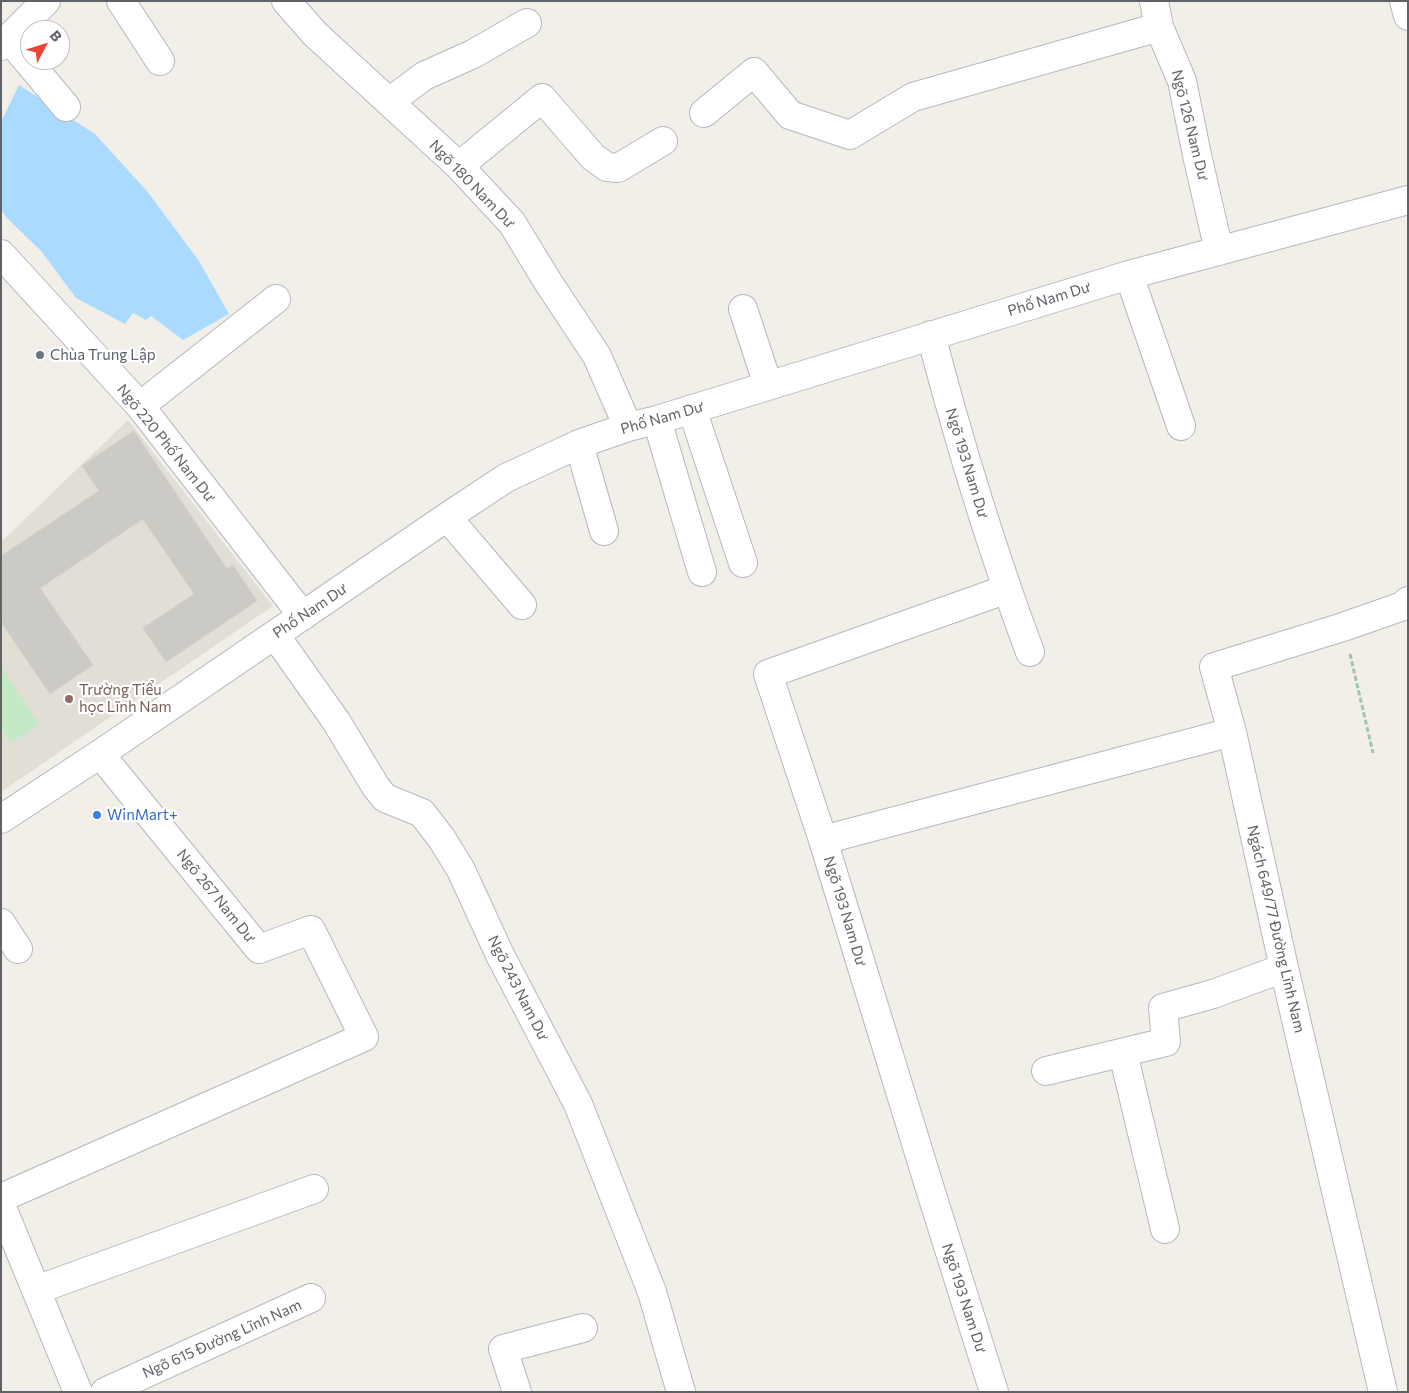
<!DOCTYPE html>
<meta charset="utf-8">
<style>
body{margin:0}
#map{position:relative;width:1409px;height:1393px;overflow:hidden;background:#f1efe8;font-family:Commissioner,sans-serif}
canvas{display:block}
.frame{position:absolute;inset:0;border:2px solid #5f6368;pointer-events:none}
.north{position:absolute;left:20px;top:20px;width:50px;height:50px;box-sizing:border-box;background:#fff;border:1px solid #bfc1c3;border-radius:50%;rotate:50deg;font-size:14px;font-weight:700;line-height:20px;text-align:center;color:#5f6368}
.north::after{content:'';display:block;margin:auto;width:18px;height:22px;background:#ea4335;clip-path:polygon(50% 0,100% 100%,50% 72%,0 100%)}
</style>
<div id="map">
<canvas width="1409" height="1393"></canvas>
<div class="frame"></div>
<div class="north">B</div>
</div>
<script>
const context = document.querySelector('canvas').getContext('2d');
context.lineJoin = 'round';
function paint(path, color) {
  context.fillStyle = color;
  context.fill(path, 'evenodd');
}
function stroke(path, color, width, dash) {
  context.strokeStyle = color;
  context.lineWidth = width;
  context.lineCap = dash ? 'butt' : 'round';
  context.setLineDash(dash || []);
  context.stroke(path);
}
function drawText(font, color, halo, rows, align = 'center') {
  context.font = font + ' Commissioner,sans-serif';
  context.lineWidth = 4.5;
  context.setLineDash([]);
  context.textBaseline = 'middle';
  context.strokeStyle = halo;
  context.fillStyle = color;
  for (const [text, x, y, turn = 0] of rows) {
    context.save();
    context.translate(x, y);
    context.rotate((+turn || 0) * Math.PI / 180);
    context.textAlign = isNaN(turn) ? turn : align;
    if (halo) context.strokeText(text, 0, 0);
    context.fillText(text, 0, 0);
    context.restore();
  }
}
paint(new Path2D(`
 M 128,420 L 273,606 L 1,792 L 1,542 Z`), '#e1ded6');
paint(new Path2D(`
 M 1,666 L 39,724 L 11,743 L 1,729 Z`), '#c5e8c5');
paint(new Path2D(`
 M 19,85 L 95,134 L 147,191 L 199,261 L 229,314 L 183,340 L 151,316 L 146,320 L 133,313 L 125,324 L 76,298 L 42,252 L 6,217 L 1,209 L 1,122 Z`), '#aadaff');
const building = new Path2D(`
 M 134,431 L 227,569 L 233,565 L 257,601 L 166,662 L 143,628 L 194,594 L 143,519 L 40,588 L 93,665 L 50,694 L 1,622 L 1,556 L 99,491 L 82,466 Z`);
paint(building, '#cccac5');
stroke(building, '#d6d1c6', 1);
const minor = new Path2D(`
 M 121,1 L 160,61
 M 286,1 L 315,34 L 459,166 L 512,223 L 548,282 L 597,356 L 628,427
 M 1154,1 L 1159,27 L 1182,81 L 1197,155 L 1219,251
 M 1404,1 L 1408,16
 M 9,39 L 66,107
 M 1,46 L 46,1
 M 389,102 L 424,76 L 473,54 L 527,23
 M 704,113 L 754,72 L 790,115 L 850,135 L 913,97 L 1159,27
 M 459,166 L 542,98 L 593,157 L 607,167 L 618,168 L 663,141
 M 1,254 L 140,406 L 303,616
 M 1129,275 L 1181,426
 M 743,309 L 768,385
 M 931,335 C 959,442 991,548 1030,652
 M 140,406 L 276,299
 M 692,409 L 743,563
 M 657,420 L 702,572
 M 579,444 L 604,531
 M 447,517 L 522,605
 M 275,635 L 336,721 L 376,787 L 385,798 L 422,813 L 442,839 L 461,870 L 500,955 L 578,1104 L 652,1292 L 681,1392
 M 1,819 L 100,754 L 447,517 L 506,478 L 579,444 L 628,427 L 657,420 L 1129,275 L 1408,200
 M 823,840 L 1232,732
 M 1,923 L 18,949
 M 1123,1053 L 1165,1229
 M 1046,1071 L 1166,1042 L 1163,1008 L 1213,994 L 1284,968
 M 1,1198 L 364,1037 L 311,930 L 259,949 L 100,754
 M 1,1205 L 78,1392
 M 36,1290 L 314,1189
 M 105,1392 L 311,1298
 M 517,1392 L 503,1349 L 583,1328
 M 994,1392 L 931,1192 L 823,840 L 768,674 L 1007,589
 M 1383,1392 L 1284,968 L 1232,732 L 1214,667 L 1343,627 L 1403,606 L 1408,601`);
stroke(minor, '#b5b8bc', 30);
stroke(new Path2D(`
 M 1350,654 L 1373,753`), '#9cc7a9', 3, [5, 2.5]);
stroke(minor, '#fff', 28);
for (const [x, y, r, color] of [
 [40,355,5,"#6b7280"],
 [69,699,5,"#8d6e63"],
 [97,815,5,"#3f7fe0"]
]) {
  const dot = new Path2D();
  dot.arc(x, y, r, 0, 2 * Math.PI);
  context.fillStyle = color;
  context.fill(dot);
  stroke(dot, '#fff', 2);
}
drawText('15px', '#5f6368', '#fff', [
 ["Ngõ 126 Nam Dư",1190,125,76],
 ["Ngõ 180 Nam Dư",472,184,46],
 ["Phố Nam Dư",1049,299,-17],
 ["Phố Nam Dư",662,418,-16],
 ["Ngõ 220 Phố Nam Dư",166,443,51],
 ["Ngõ 193 Nam Dư",967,463,73],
 ["Phố Nam Dư",310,611,-34],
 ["Ngõ 267 Nam Dư",216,896,51],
 ["Ngõ 193 Nam Dư",845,911,73],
 ["Ngách 649/77 Đường Lĩnh Nam",1276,929,77],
 ["Ngõ 243 Nam Dư",518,988,63],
 ["Ngõ 193 Nam Dư",964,1298,72],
 ["Ngõ 615 Đường Lĩnh Nam",222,1339,-24]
]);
drawText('15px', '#5b616d', '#fff', [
 ["Chùa Trung Lập",50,355]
], 'left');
drawText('15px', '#785e54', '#fff', [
 ["Trường Tiểu",79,690],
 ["học Lĩnh Nam",79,707]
], 'left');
drawText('15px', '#366cbe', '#fff', [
 ["WinMart+",107,815]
], 'left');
</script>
